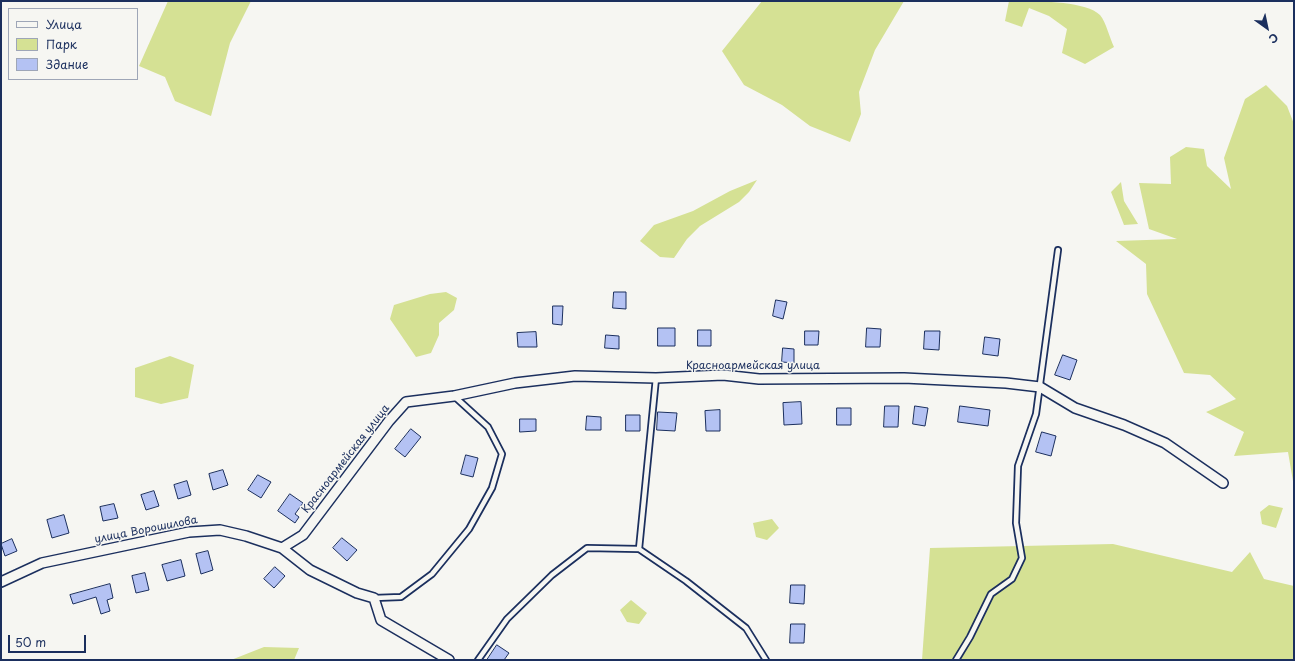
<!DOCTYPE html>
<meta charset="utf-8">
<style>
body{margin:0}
#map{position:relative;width:1295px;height:661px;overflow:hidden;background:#f6f6f2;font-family:"Playpen Sans",sans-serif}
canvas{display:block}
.frame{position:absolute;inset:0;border:2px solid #1b2f5e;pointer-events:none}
.legend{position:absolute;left:8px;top:8px;width:130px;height:72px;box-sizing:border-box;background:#f6f6f2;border:1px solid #9ea6b7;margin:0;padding:5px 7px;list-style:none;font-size:12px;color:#1b2f5e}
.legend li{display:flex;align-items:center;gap:8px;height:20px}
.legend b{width:20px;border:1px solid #9ea6b7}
.north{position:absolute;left:1247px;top:8px;width:40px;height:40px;-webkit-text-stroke:3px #f6f6f2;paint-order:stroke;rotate:147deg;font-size:11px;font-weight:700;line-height:16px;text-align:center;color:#1b2f5e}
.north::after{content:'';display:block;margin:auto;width:14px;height:18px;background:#1b2f5e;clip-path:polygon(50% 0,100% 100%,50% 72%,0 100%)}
.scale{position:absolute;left:8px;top:635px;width:78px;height:18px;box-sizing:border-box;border:2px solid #1b2f5e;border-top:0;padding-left:5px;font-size:12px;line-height:14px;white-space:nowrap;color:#1b2f5e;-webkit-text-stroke:3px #f6f6f2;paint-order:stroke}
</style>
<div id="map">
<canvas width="1295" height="661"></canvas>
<div class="frame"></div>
<ul class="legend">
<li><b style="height:5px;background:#f6f6f2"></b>Улица</li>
<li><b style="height:11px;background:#d5e194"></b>Парк</li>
<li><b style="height:11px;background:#b4c2f3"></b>Здание</li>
</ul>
<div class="north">С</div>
<div class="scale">50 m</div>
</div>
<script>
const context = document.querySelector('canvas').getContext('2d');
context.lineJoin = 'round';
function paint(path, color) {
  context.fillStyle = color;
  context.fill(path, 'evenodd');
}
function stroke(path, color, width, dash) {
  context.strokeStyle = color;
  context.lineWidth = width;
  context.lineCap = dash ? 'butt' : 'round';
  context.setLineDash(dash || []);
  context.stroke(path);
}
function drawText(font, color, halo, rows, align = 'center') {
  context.font = font + ' "Playpen Sans",sans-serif';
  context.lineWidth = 3;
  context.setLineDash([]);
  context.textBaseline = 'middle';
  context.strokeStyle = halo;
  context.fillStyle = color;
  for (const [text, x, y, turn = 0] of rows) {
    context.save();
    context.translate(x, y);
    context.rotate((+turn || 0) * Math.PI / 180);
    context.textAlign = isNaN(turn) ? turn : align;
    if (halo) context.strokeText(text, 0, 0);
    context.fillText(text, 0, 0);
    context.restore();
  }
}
paint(new Path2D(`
 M 168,1 L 251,1 L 230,43 L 211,116 L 175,101 L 165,77 L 139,66 Z
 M 762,1 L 904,1 L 875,50 L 859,92 L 861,114 L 850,142 L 810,126 L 782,105 L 744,85 L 722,51 Z
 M 1009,1 C 1031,1 1085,0 1100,15 C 1106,22 1110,39 1114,47 L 1085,64 L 1062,53 L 1067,29 L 1049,16 L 1029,8 L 1022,27 L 1005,21 Z
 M 1266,85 L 1287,106 L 1294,124 L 1294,487 L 1288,452 L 1234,456 L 1244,432 L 1206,412 L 1236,399 L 1210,375 L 1184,373 L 1147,294 L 1146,264 L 1116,241 L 1177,239 L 1149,229 L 1139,183 L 1171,184 L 1170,157 L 1186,147 L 1204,149 L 1207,166 L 1231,189 L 1224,158 L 1245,99 Z
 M 757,180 L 749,192 L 739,202 L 700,226 L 687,239 L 674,258 L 660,257 L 640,241 L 654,225 L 693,211 L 730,191 Z
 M 1121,182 L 1124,201 L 1138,224 L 1124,225 L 1111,192 Z
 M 446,292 L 457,298 L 454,310 L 439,323 L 439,335 L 431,353 L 416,357 L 390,319 L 394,305 L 430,294 Z
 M 170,356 L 194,365 L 188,398 L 161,404 L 135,397 L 135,368 Z
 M 1269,505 L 1283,508 L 1276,528 L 1262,524 L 1260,512 Z
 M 772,519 L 779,528 L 767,540 L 756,537 L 753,523 Z
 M 1113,544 L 1232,572 L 1250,552 L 1264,579 L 1294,586 L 1294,660 L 922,660 L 930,548 Z
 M 631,600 L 647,613 L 639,624 L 627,622 L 620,610 Z
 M 264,647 L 299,648 L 294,660 L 231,660 Z`), '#d5e194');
const building = new Path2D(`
 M 614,292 L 626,292 L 626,309 L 613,308 Z
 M 776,300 L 787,302 L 783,319 L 773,316 Z
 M 553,306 L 563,306 L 562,325 L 553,324 Z
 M 658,328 L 675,328 L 675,346 L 658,346 Z
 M 867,328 L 881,329 L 880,347 L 866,347 Z
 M 698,330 L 711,330 L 711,346 L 698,346 Z
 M 805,331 L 819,331 L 818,345 L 805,345 Z
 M 925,331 L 940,331 L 939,350 L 924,349 Z
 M 536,332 L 537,347 L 518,347 L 517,333 Z
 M 606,335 L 619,336 L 619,349 L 605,348 Z
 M 985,337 L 1000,339 L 998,356 L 983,354 Z
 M 783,348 L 794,349 L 794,363 L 782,362 Z
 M 1063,355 L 1077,360 L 1070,380 L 1055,375 Z
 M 801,402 L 802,424 L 784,425 L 783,403 Z
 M 885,406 L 899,406 L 898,427 L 884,427 Z
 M 915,406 L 928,408 L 925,426 L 913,424 Z
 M 960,406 L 990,410 L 988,426 L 958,422 Z
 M 837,408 L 851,408 L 851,425 L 837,425 Z
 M 720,410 L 720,431 L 706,431 L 705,411 Z
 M 658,412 L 677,413 L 675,431 L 657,430 Z
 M 626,415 L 640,415 L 640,431 L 626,431 Z
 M 587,416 L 601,417 L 601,430 L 586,430 Z
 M 520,419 L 536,419 L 536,431 L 520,432 Z
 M 411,429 L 421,437 L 405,457 L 395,449 Z
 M 1042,432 L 1056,436 L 1051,456 L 1036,452 Z
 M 466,455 L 478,458 L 473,477 L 461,474 Z
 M 223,470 L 228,485 L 213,490 L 209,474 Z
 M 258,475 L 271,482 L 261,498 L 248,490 Z
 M 187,481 L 191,495 L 178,499 L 174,485 Z
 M 154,491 L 159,506 L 146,510 L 141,495 Z
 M 290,494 L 303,503 L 295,514 L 299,517 L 295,523 L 278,511 Z
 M 114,504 L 118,518 L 103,521 L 100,507 Z
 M 64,515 L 69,533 L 52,538 L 47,520 Z
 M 342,538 L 357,550 L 347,561 L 333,548 Z
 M 12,539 L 17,551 L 5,556 L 1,544 Z
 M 208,551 L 213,570 L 201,574 L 196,554 Z
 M 181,560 L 185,576 L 167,581 L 162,565 Z
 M 275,567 L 285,576 L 274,588 L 264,579 Z
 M 145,573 L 149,590 L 136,593 L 132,576 Z
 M 110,584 L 113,598 L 107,600 L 110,611 L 101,614 L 96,597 L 73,604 L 70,595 Z
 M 791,585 L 805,585 L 804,604 L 790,603 Z
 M 791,624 L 805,624 L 804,643 L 790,643 Z
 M 497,645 L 509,653 L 504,660 L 487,660 Z`);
paint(building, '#b4c2f3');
stroke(building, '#1b2f5e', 1);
const service = new Path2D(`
 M 639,549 L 656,378
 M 374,598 L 401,597 L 432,574 L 469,529 L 492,488 L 502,454 L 488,427 L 454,396
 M 478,660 L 507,619 L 552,575 L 587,548 L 639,549 L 686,581 L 746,628 L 766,660
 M 956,660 L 970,637 L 991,594 L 1012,579 L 1022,558 L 1016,523 L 1018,466 L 1036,414 L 1058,250`);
const minor = new Path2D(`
 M 282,548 L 303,535 L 389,421 L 406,402 L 454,396 L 515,383 L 575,376 L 656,378 L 723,375 L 759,379 L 904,378 L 1006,383 L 1040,387 L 1075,408 L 1124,425 L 1165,443 L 1223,483
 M 1,582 L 42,563 L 189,532 L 220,530 L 246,536 L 282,548 L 310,570 L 357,593 L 374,598 L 381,620 L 449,660`);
stroke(service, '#1b2f5e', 8);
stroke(minor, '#1b2f5e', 12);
stroke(service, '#f6f6f2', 4.5);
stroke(minor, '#f6f6f2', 9);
drawText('11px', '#1b2f5e', '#f6f6f2', [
 ["Красноармейская улица",753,366],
 ["Красноармейская улица",346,459,-52],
 ["улица Ворошилова",146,530,-11]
]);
</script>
